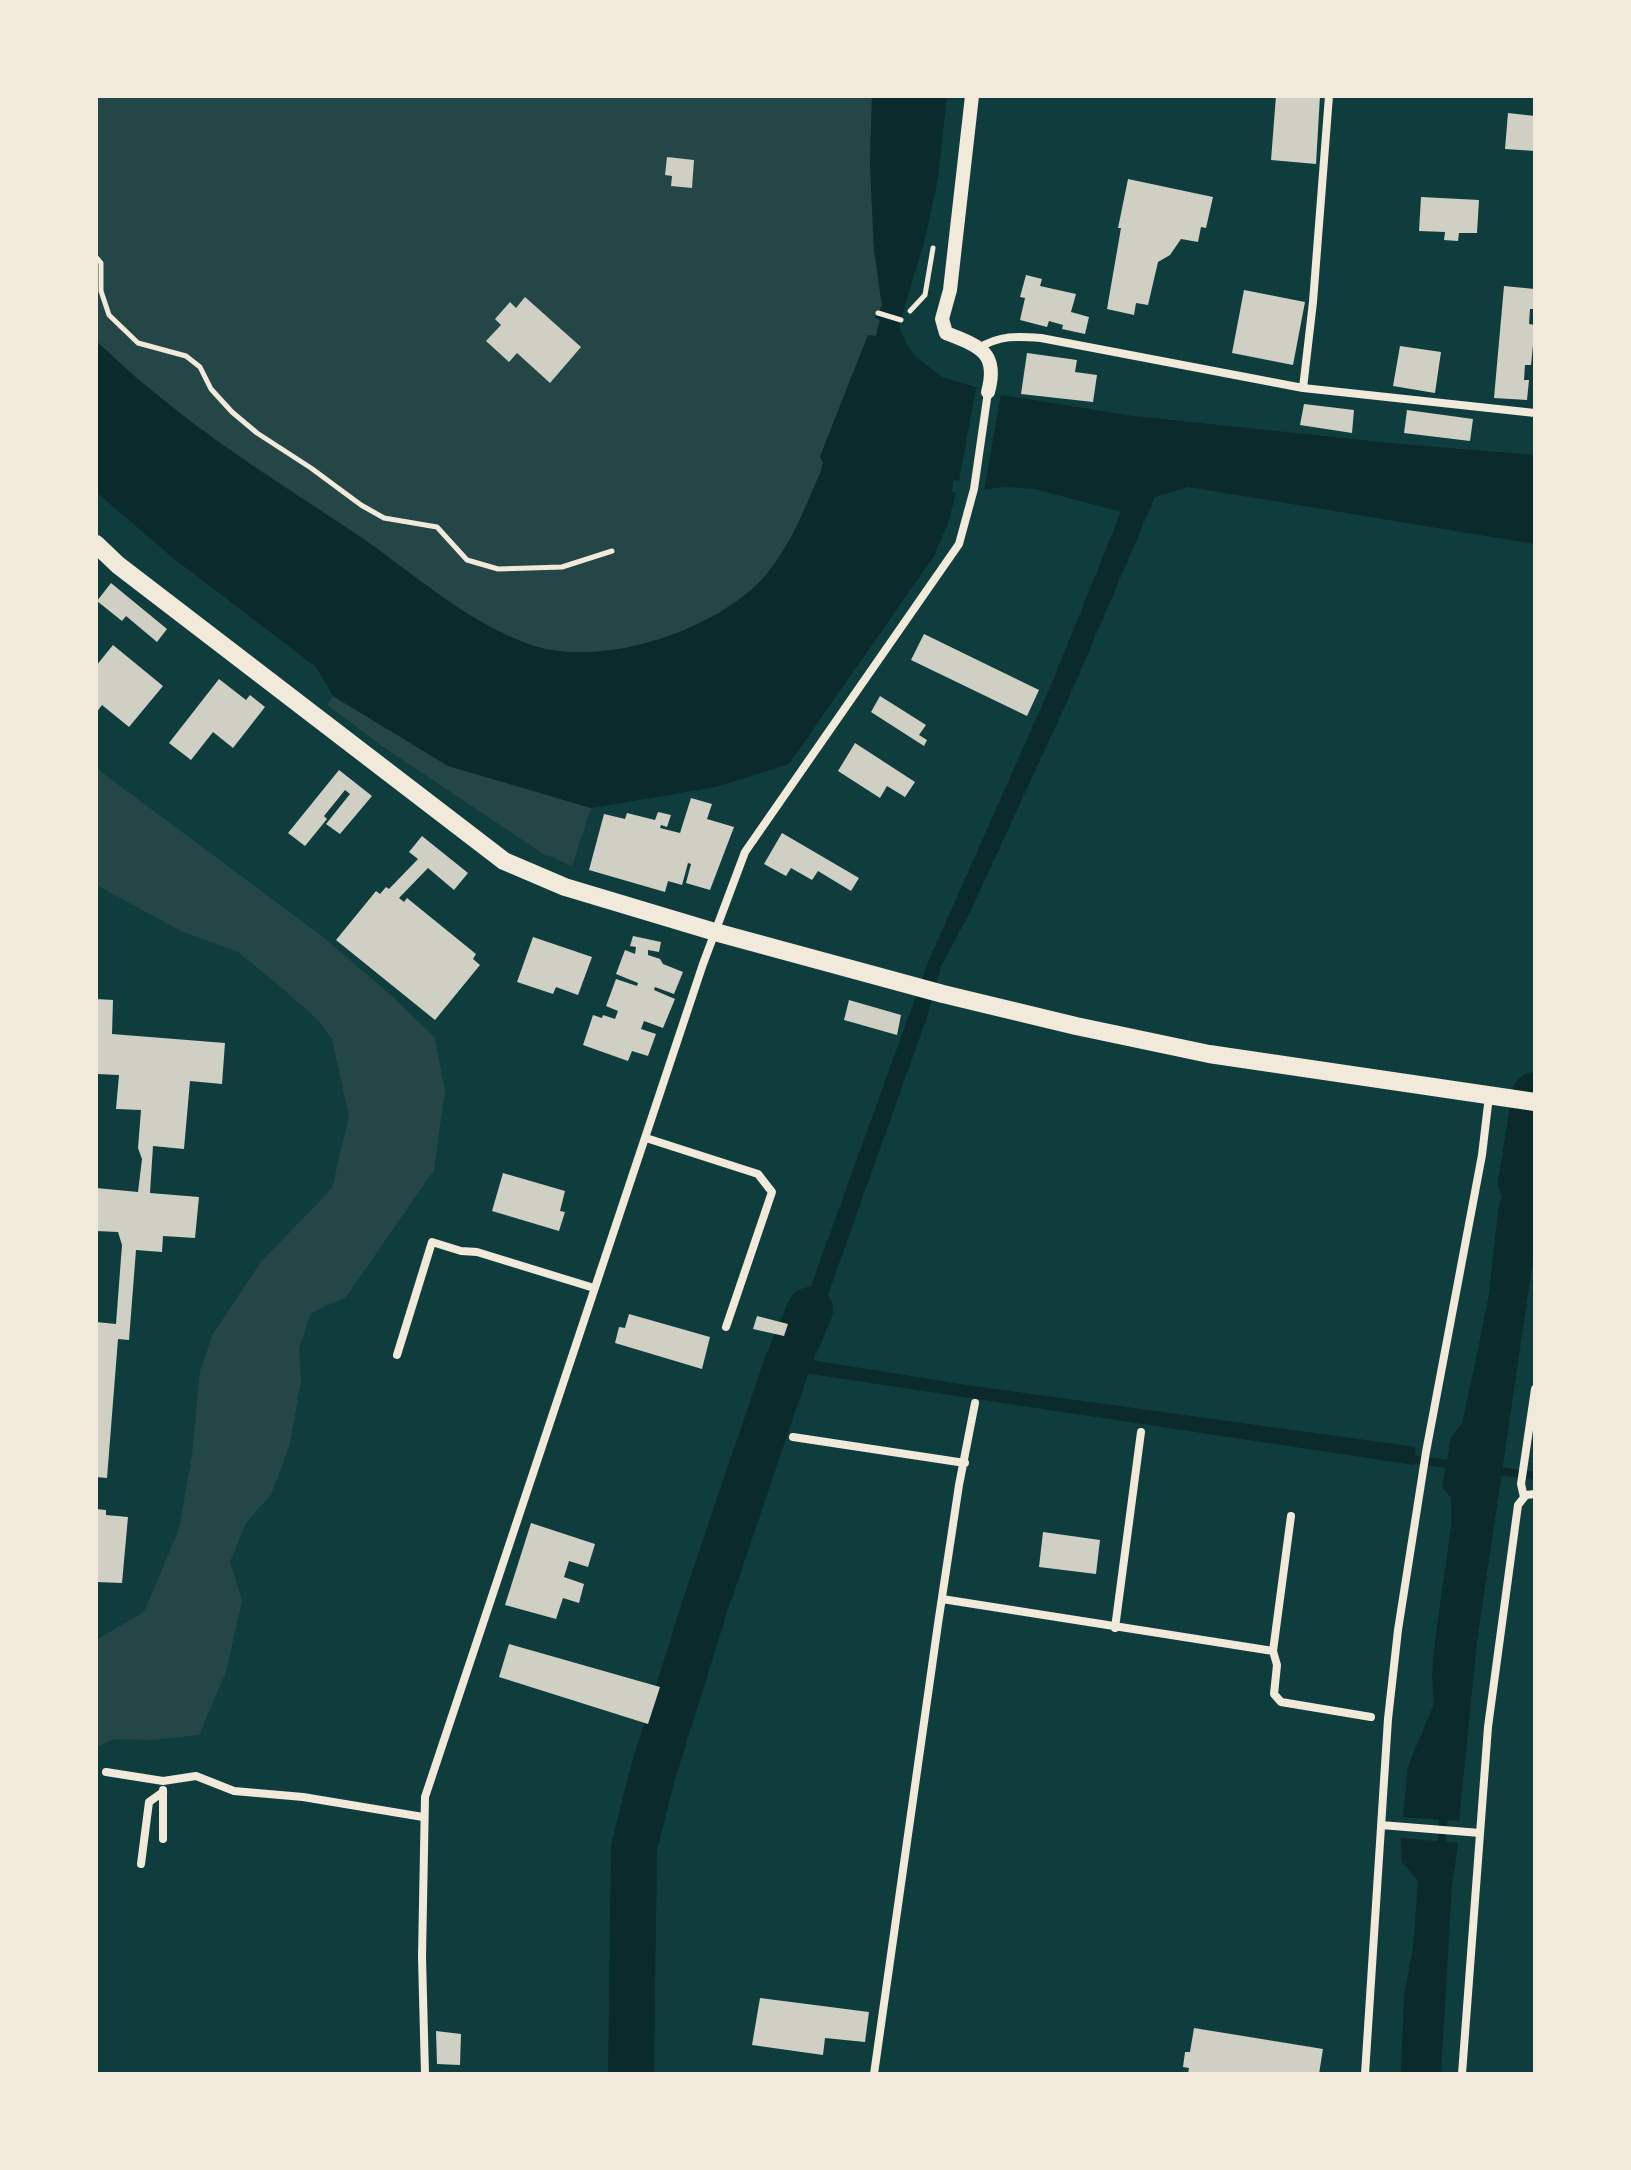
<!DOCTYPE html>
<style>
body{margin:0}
#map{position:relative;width:1631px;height:2170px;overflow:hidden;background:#0f3d3e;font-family:"PT Sans Narrow",sans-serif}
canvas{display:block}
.frame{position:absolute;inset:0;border:98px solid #f1e9da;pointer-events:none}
</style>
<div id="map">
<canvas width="1631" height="2170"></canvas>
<div class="frame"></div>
</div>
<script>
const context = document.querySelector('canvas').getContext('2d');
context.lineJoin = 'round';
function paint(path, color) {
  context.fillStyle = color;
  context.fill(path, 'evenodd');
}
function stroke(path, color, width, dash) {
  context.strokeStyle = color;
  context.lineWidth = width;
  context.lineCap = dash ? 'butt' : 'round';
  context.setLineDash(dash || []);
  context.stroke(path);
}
paint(new Path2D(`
 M 96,96 L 872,96 L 870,164 L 874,249 L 882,307 L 875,318 L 880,320 L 876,337 L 868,335 L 820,456 L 823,463 L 821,471 C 805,507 791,546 764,577 C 716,631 601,669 531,645 C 465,622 410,570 353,532 C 284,486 213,442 150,389 C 131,374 114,357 96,341 Z
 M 333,696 L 447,765 L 591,808 L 572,866 L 542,853 L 382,746 L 327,705 Z
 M 96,768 L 323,937 L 392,996 L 435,1038 L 445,1091 L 434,1170 L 346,1297 L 311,1313 L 299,1348 L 301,1380 L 290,1444 L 271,1495 L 246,1523 L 230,1562 L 242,1601 L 226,1672 L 199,1735 L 152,1740 L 114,1739 L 96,1747 L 96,1640 L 144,1612 L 179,1529 L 192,1455 L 200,1371 L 213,1334 L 261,1262 L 332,1188 L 349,1117 L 332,1039 L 319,1021 L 282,988 L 238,952 L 181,931 L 96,885 Z`), '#244646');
paint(new Path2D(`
 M 872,96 L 947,96 L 938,179 L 926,235 L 899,326 L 906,344 L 916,357 L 942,377 L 1001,395 L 1134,416 L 1400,444 L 1535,455 L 1535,544 L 1188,487 L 1155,497 L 1071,693 L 970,912 L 941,966 L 927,1017 L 805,1359 L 967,1385 L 1416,1447 L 1414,1465 L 804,1373 L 782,1366 L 929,960 L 1051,685 L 1121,512 L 1035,489 L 1005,487 L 956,493 L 948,523 L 934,556 L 789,764 L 716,787 L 591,808 L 448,766 L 333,696 L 316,667 L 173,558 L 96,492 L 96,341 C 114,357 131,374 150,389 C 213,442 284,486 353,532 C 410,570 465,622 531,645 C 601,669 716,631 764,577 C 791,547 805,507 821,471 L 823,463 L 820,457 L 868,335 L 876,336 L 880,320 L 875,318 L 882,306 L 874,249 L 870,164 Z
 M 1517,1121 L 1535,1123 L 1535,1246 L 1477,1642 L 1459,1821 L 1403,1817 L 1408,1766 L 1434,1704 L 1432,1675 L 1435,1640 L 1451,1527 L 1451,1498 L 1442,1487 L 1451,1438 L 1462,1423 L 1475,1364 L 1488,1299 L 1499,1206 L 1510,1174 Z
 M 1401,1838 L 1458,1843 L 1452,1887 L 1441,2074 L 1401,2074 L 1404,1995 L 1413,1948 L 1418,1881 L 1402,1862 Z`), '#0a2a2b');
paint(new Path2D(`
 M 976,388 L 1001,395 L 984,491 L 956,493 L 952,492 L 953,480 L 959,481 Z`), '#0f3d3e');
stroke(new Path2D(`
 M 1405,1458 L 1455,1465
 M 1492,1470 L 1535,1476
 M 1441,1852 L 1444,1810`), '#0a2a2b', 8);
stroke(new Path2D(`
 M 1521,1183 L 1535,1095
 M 631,2074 L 634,1848 L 652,1776 L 705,1606 L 787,1364 L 810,1310`), '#0a2a2b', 46);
paint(new Path2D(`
 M 1276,96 L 1320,96 L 1316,164 L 1271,160 Z
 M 1508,113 L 1535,116 L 1535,151 L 1505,149 Z
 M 667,157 L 694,160 L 692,188 L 671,186 L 672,176 L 665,175 Z
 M 1128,179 L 1213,197 L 1206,228 L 1201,227 L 1198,242 L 1181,239 L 1170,255 L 1158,262 L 1148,305 L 1136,303 L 1134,315 L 1107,309 L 1121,228 L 1118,228 Z
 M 1421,197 L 1479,200 L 1477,233 L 1459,233 L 1458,241 L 1444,240 L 1445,232 L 1419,231 Z
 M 1026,275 L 1042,279 L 1040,286 L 1076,294 L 1071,312 L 1089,317 L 1085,334 L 1062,329 L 1063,325 L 1049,321 L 1047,327 L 1020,320 L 1025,298 L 1020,297 Z
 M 1504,286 L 1535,289 L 1535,309 L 1530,309 L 1529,324 L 1535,325 L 1531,365 L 1525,365 L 1524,380 L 1529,380 L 1527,400 L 1494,398 Z
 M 1244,290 L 1305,302 L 1293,365 L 1232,353 Z
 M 525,297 L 581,347 L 550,383 L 517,353 L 509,362 L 486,341 L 501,325 L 495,319 L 510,302 L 516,308 Z
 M 1400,346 L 1441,352 L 1435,393 L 1393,386 Z
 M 1027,353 L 1077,360 L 1075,372 L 1097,375 L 1093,402 L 1021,394 Z
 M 1304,404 L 1354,410 L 1352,433 L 1300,425 Z
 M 1407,410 L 1473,419 L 1470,441 L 1404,433 Z
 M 111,583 L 167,629 L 157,642 L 126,616 L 122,621 L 97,601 Z
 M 924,634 L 1039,690 L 1027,716 L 911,660 Z
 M 113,645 L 163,686 L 129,727 L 102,705 L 96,713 L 96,666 Z
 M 219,679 L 246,700 L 250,695 L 265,707 L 233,748 L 213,732 L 191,760 L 169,743 Z
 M 880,696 L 926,725 L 919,735 L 927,740 L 924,746 L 871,712 Z
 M 855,743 L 915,782 L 905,797 L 887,786 L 880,798 L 838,771 Z
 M 339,770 L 372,796 L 340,834 L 326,824 L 350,794 L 345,790 L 324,816 L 327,819 L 305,846 L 288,833 Z
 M 691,798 L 712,804 L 707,819 L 734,827 L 710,890 L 686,883 L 691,864 L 688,863 L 682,885 L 668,881 L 665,892 L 589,870 L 604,814 L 625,819 L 627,813 L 655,820 L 658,812 L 671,815 L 667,827 L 661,825 L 660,828 L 680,833 Z
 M 782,833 L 859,878 L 851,891 L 818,871 L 812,880 L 791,868 L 786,876 L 764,864 Z
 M 422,836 L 468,873 L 454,890 L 428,868 L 399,898 L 404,902 L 407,898 L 476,954 L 473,959 L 480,965 L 435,1020 L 336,940 L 376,891 L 380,894 L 386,887 L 389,889 L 418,859 L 409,852 Z
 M 633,936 L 661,942 L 659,952 L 648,950 L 648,955 L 660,959 L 663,964 L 683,972 L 674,994 L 655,987 L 654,990 L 675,999 L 663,1028 L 644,1021 L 641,1029 L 656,1034 L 648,1056 L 632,1051 L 628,1061 L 583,1045 L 593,1015 L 602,1018 L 603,1015 L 615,1019 L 618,1011 L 606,1006 L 616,979 L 637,986 L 638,983 L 616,974 L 625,950 L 635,954 L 636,947 L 630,946 Z
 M 533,937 L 592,957 L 578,995 L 556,987 L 553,994 L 517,982 Z
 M 96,999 L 113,1000 L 112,1034 L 225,1043 L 222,1084 L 190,1081 L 184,1149 L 153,1146 L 150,1193 L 199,1197 L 195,1238 L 163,1236 L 162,1252 L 136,1250 L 129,1340 L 118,1339 L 107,1478 L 96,1477 L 96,1322 L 116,1324 L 122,1245 L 118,1232 L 96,1231 L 96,1188 L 138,1192 L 142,1159 L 138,1148 L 141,1110 L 116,1109 L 119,1075 L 96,1074 Z
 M 849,1000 L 901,1015 L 897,1035 L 844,1020 Z
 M 503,1173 L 565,1191 L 560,1211 L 565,1212 L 559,1231 L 492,1211 Z
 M 629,1314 L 710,1337 L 702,1369 L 615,1343 L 619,1327 L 625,1328 Z
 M 757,1316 L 788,1324 L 784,1336 L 753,1329 Z
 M 96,1509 L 106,1510 L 106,1515 L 128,1517 L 122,1583 L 96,1582 Z
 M 531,1523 L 595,1544 L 588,1567 L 569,1561 L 564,1577 L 584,1584 L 579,1603 L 563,1598 L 556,1619 L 505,1605 Z
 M 1043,1532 L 1100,1540 L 1096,1574 L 1039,1567 Z
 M 509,1644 L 660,1687 L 648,1724 L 499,1677 Z
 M 760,1998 L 869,2012 L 865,2042 L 825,2038 L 823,2055 L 752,2045 Z
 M 1194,2028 L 1323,2049 L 1319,2074 L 1188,2074 L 1189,2068 L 1183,2067 L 1185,2052 L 1190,2052 Z
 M 436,2031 L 461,2034 L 460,2065 L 437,2064 Z`), '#cfcfc3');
stroke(new Path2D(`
 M 96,257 L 101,263 L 101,291 L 109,315 L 138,343 L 186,356 L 200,367 L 211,389 L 232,412 L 257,433 L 311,468 L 361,505 L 384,518 L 437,527 L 467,560 L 498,569 L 562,567 L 612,551
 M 910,311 L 925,295 L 933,248`), '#f1e9da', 5);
stroke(new Path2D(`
 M 878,313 L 901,320`), '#f1e9da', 5);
stroke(new Path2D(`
 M 979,348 C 1000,335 1017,336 1041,338 L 1303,388 L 1535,413
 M 1303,388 L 1313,302 L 1329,96
 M 646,1138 L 758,1174 L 772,1192 L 726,1327
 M 397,1355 L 432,1242 L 461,1251 L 477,1252 L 594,1288
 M 793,1437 L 965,1463
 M 1524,1497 L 1521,1484 L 1535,1389
 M 942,1599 L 1273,1651 L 1277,1665 L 1274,1694 L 1281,1702 L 1371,1717
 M 1115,1628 L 1141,1432
 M 1273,1651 L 1291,1516
 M 106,1772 L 163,1781 L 196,1776 L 234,1791 L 303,1797 L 423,1817
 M 163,1790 L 163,1839
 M 1381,1825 L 1480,1833
 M 141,1864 L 149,1802 L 163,1792
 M 425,2074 L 422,1957 L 425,1797 L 703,964 L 745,852 L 959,544 L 974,489 L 988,392
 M 874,2074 L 938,1624 L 959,1485 L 975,1403
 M 1365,2074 L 1388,1719 L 1398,1630 L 1426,1452 L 1482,1155 L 1489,1096
 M 1462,2074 L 1488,1727 L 1518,1505 L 1526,1495 L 1535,1494`), '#f1e9da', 8);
stroke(new Path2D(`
 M 972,96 L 950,290 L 942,319 L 946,333 C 979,346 999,352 988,392`), '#f1e9da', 14);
stroke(new Path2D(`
 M 96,544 L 118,565 L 504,861 L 565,887 L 715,932 L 943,994 L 1076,1026 L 1209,1054 L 1535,1102`), '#f1e9da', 18);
</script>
